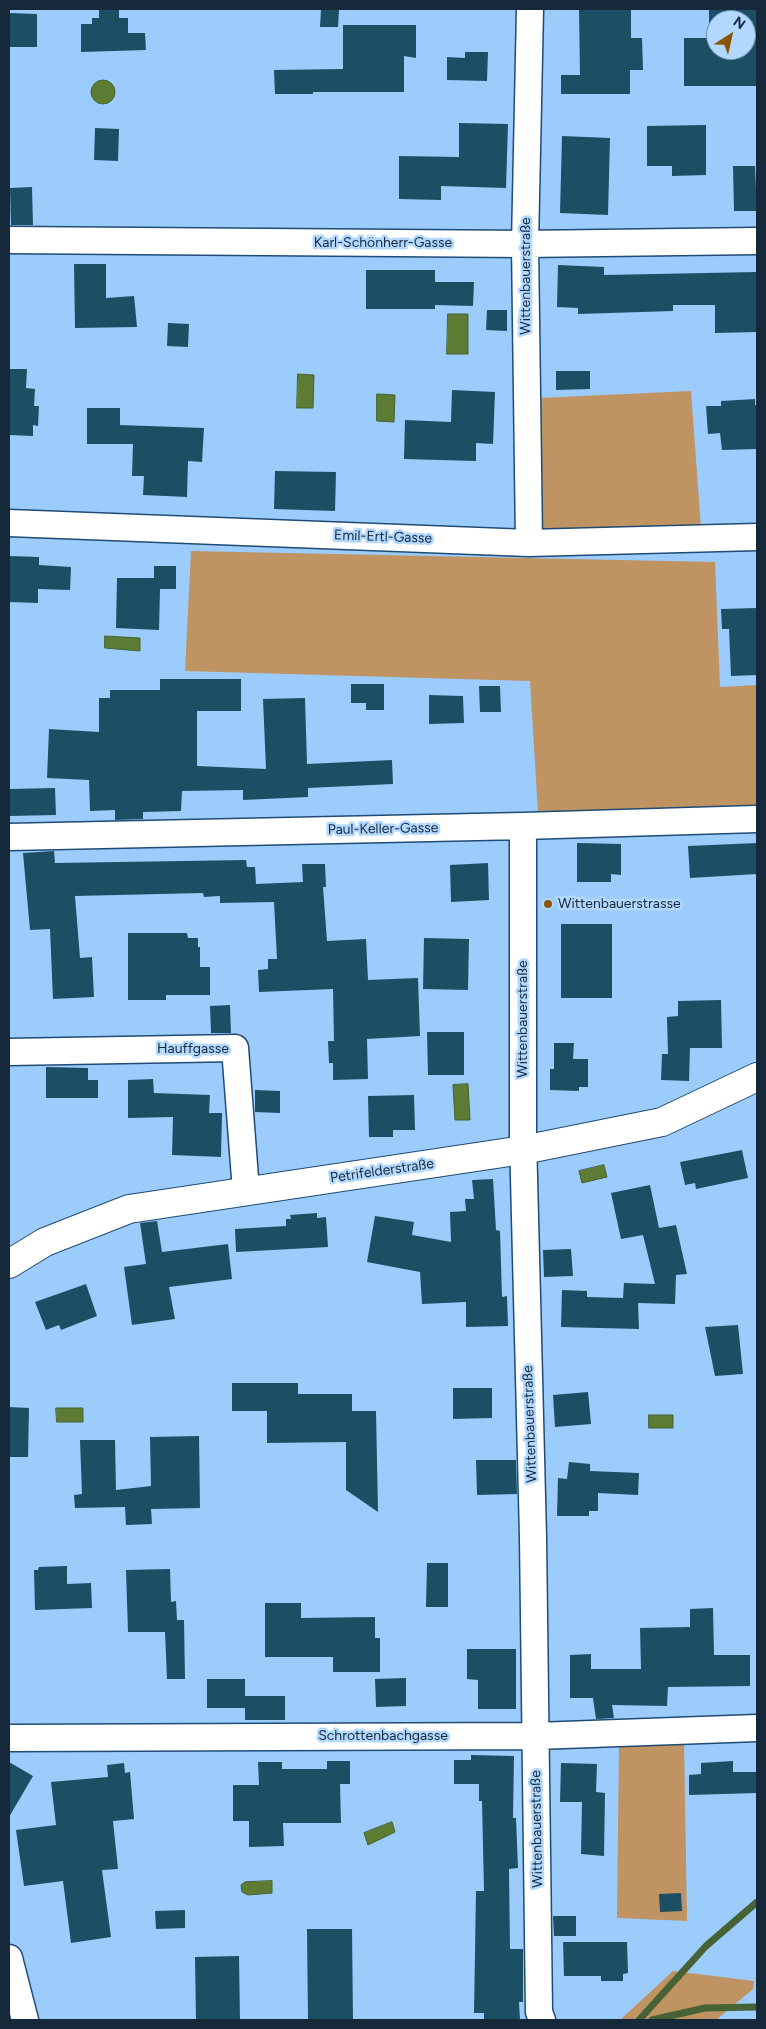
<!DOCTYPE html>
<meta charset="utf-8">
<style>
body{margin:0}
#map{position:relative;width:766px;height:2029px;overflow:hidden;background:#9cccfb;font-family:Figtree,sans-serif}
canvas{display:block}
.frame{position:absolute;inset:0;border:10px solid #16293b;pointer-events:none}
.north{position:absolute;left:706px;top:10px;width:50px;height:50px;box-sizing:border-box;background:#b2d8ff;border:1px solid #7492b1;border-radius:50%;rotate:35deg;font-size:14px;font-weight:700;line-height:20px;text-align:center;color:#16293b}
.north::after{content:'';display:block;margin:auto;width:18px;height:22px;background:#895500;clip-path:polygon(50% 0,100% 100%,50% 72%,0 100%)}
</style>
<div id="map">
<canvas width="766" height="2029"></canvas>
<div class="frame"></div>
<div class="north">N</div>
</div>
<script>
const context = document.querySelector('canvas').getContext('2d');
context.lineJoin = 'round';
function paint(path, color) {
  context.fillStyle = color;
  context.fill(path, 'evenodd');
}
function stroke(path, color, width, dash) {
  context.strokeStyle = color;
  context.lineWidth = width;
  context.lineCap = dash ? 'butt' : 'round';
  context.setLineDash(dash || []);
  context.stroke(path);
}
function drawText(font, color, halo, rows, align = 'center') {
  context.font = font + ' Figtree,sans-serif';
  context.lineWidth = 5;
  context.setLineDash([]);
  context.textBaseline = 'middle';
  context.strokeStyle = halo;
  context.fillStyle = color;
  for (const [text, x, y, turn = 0] of rows) {
    context.save();
    context.translate(x, y);
    context.rotate((+turn || 0) * Math.PI / 180);
    context.textAlign = isNaN(turn) ? turn : align;
    if (halo) context.strokeText(text, 0, 0);
    context.fillText(text, 0, 0);
    context.restore();
  }
}
paint(new Path2D(`
 M 691,391 L 701,528 L 542,529 L 539,398 Z
 M 191,551 L 715,562 L 720,687 L 757,685 L 757,805 L 538,812 L 530,681 L 185,671 Z
 M 619,1739 L 684,1739 L 687,1921 L 617,1918 Z
 M 673,1971 L 754,1981 L 753,1989 L 716,2020 L 620,2020 Z`), '#bf9362');
const water = new Path2D(`
 M91 92a12 12 0 1 1 24 0a12 12 0 1 1-24 0Z
 M 448,314 L 468,314 L 468,354 L 447,354 Z
 M 298,374 L 314,375 L 313,408 L 297,408 Z
 M 377,394 L 395,395 L 394,422 L 377,421 Z
 M 105,636 L 140,638 L 140,651 L 105,648 Z
 M 468,1084 L 470,1120 L 455,1120 L 453,1085 Z
 M 604,1165 L 607,1177 L 582,1183 L 579,1171 Z
 M 56,1408 L 83,1408 L 83,1422 L 57,1422 Z
 M 649,1415 L 673,1415 L 673,1428 L 649,1428 Z
 M 392,1822 L 395,1832 L 368,1845 L 364,1833 Z
 M 272,1881 L 272,1893 L 248,1895 L 242,1892 L 241,1885 L 245,1882 Z`);
paint(water, '#5c7b33');
stroke(water, '#476235', 1);
stroke(new Path2D(`
 M 639,2020 L 706,1946 L 757,1902
 M 652,2020 L 705,2008 L 757,2007`), '#476235', 7);
paint(new Path2D(`
 M 99,9 L 119,9 L 119,18 L 128,18 L 128,33 L 145,33 L 146,50 L 81,52 L 81,24 L 92,24 L 92,18 L 99,18 Z
 M 321,9 L 339,9 L 338,27 L 320,27 Z
 M 579,9 L 631,9 L 631,38 L 642,38 L 643,70 L 630,70 L 630,94 L 561,94 L 561,75 L 580,75 Z
 M 709,9 L 757,9 L 757,86 L 684,86 L 684,38 L 709,38 ZM 716,20 L 746,20 L 746,50 L 716,50 Z
 M 9,13 L 37,14 L 37,47 L 9,47 Z
 M 343,25 L 416,25 L 416,58 L 404,56 L 404,92 L 313,92 L 313,94 L 275,94 L 274,70 L 343,69 Z
 M 465,52 L 488,52 L 487,81 L 447,80 L 447,57 L 465,58 Z
 M 459,123 L 508,124 L 506,188 L 441,186 L 441,200 L 399,199 L 399,156 L 459,157 Z
 M 706,125 L 706,175 L 672,176 L 672,166 L 647,166 L 647,126 Z
 M 95,128 L 119,129 L 118,161 L 94,160 Z
 M 562,136 L 610,138 L 608,215 L 560,213 Z
 M 733,166 L 755,166 L 757,211 L 734,211 Z
 M 32,187 L 33,225 L 11,225 L 10,188 Z
 M 74,264 L 106,264 L 106,298 L 134,296 L 137,327 L 75,328 Z
 M 558,265 L 604,267 L 604,275 L 757,272 L 757,332 L 715,333 L 715,305 L 673,305 L 673,311 L 578,314 L 578,308 L 557,307 Z
 M 366,270 L 435,270 L 435,282 L 474,282 L 473,306 L 435,305 L 435,309 L 366,309 Z
 M 487,310 L 507,310 L 507,331 L 486,330 Z
 M 168,323 L 189,324 L 188,347 L 167,346 Z
 M 9,369 L 27,369 L 26,388 L 35,389 L 34,406 L 39,406 L 38,426 L 33,425 L 33,436 L 9,435 Z
 M 556,371 L 590,371 L 590,389 L 556,390 Z
 M 452,390 L 495,392 L 493,444 L 476,443 L 476,461 L 404,459 L 405,420 L 451,422 Z
 M 755,399 L 755,405 L 757,405 L 757,449 L 722,450 L 720,433 L 708,434 L 706,406 L 721,406 L 721,401 Z
 M 87,408 L 120,408 L 120,425 L 204,428 L 202,462 L 188,461 L 187,497 L 143,495 L 144,476 L 132,476 L 133,444 L 87,444 Z
 M 275,471 L 336,472 L 335,511 L 274,509 Z
 M 9,556 L 39,557 L 39,565 L 71,567 L 70,590 L 38,589 L 38,603 L 9,602 Z
 M 154,566 L 176,566 L 176,589 L 160,589 L 159,630 L 116,628 L 117,578 L 154,578 Z
 M 757,608 L 757,675 L 731,676 L 729,629 L 722,629 L 721,609 Z
 M 160,679 L 241,679 L 241,711 L 197,711 L 197,766 L 266,769 L 263,699 L 305,698 L 307,764 L 392,760 L 393,784 L 308,788 L 308,797 L 243,800 L 243,790 L 182,791 L 181,811 L 143,812 L 143,819 L 115,820 L 115,810 L 90,811 L 89,780 L 47,778 L 49,729 L 99,732 L 99,698 L 110,698 L 110,690 L 160,690 Z
 M 351,684 L 384,684 L 384,710 L 366,710 L 366,703 L 351,703 Z
 M 479,686 L 500,686 L 501,712 L 480,712 Z
 M 429,695 L 463,696 L 464,723 L 429,724 Z
 M 55,788 L 56,815 L 9,816 L 9,789 Z
 M 577,843 L 621,844 L 621,875 L 611,874 L 611,882 L 577,882 Z
 M 757,843 L 757,874 L 690,878 L 688,846 Z
 M 54,851 L 55,863 L 246,860 L 247,867 L 255,867 L 256,884 L 303,882 L 302,864 L 325,864 L 326,887 L 323,887 L 327,941 L 366,939 L 368,980 L 418,978 L 420,1036 L 367,1039 L 368,1079 L 333,1080 L 333,1063 L 329,1063 L 328,1041 L 334,1041 L 333,989 L 259,992 L 258,970 L 268,969 L 268,959 L 277,959 L 274,902 L 220,903 L 220,896 L 204,897 L 203,893 L 75,896 L 80,958 L 92,957 L 94,997 L 53,999 L 50,929 L 30,930 L 23,853 Z
 M 488,863 L 489,900 L 451,902 L 450,865 Z
 M 561,924 L 612,924 L 612,998 L 561,998 Z
 M 128,933 L 187,933 L 188,938 L 198,938 L 198,947 L 200,947 L 200,967 L 210,967 L 210,995 L 166,995 L 166,1000 L 128,1000 Z
 M 424,938 L 469,939 L 468,990 L 423,989 Z
 M 721,1000 L 722,1048 L 690,1048 L 689,1081 L 661,1080 L 662,1054 L 668,1054 L 667,1017 L 678,1016 L 678,1001 Z
 M 230,1005 L 231,1033 L 211,1033 L 210,1006 Z
 M 427,1032 L 464,1032 L 464,1075 L 428,1075 Z
 M 554,1043 L 574,1043 L 573,1059 L 588,1059 L 588,1087 L 579,1087 L 579,1091 L 550,1090 L 550,1069 L 554,1069 Z
 M 46,1067 L 88,1068 L 88,1080 L 98,1080 L 98,1098 L 46,1098 Z
 M 153,1079 L 154,1093 L 210,1095 L 209,1113 L 222,1113 L 221,1157 L 172,1155 L 173,1117 L 128,1118 L 128,1080 Z
 M 255,1090 L 280,1091 L 280,1113 L 255,1112 Z
 M 414,1095 L 415,1130 L 393,1130 L 393,1137 L 369,1137 L 368,1096 Z
 M 742,1150 L 748,1178 L 696,1189 L 695,1183 L 685,1185 L 680,1162 Z
 M 493,1179 L 496,1230 L 500,1231 L 502,1297 L 507,1296 L 508,1326 L 466,1327 L 466,1302 L 422,1304 L 420,1272 L 367,1262 L 375,1216 L 414,1222 L 412,1235 L 451,1242 L 450,1212 L 466,1211 L 465,1199 L 474,1199 L 472,1180 Z
 M 650,1185 L 659,1228 L 676,1225 L 687,1274 L 676,1275 L 675,1304 L 638,1303 L 639,1329 L 561,1327 L 562,1290 L 587,1291 L 587,1297 L 623,1298 L 624,1283 L 655,1284 L 643,1235 L 621,1239 L 611,1193 Z
 M 317,1213 L 317,1218 L 326,1217 L 328,1247 L 236,1252 L 235,1229 L 286,1226 L 286,1219 L 291,1219 L 290,1215 Z
 M 157,1221 L 162,1252 L 228,1244 L 232,1279 L 169,1287 L 175,1319 L 132,1325 L 124,1267 L 146,1264 L 140,1223 Z
 M 571,1249 L 573,1276 L 544,1277 L 543,1250 Z
 M 86,1284 L 97,1316 L 61,1330 L 59,1325 L 46,1330 L 35,1302 Z
 M 738,1325 L 743,1374 L 715,1376 L 705,1327 Z
 M 232,1383 L 298,1383 L 298,1394 L 352,1394 L 352,1411 L 376,1411 L 378,1512 L 346,1490 L 346,1442 L 267,1443 L 267,1411 L 232,1411 Z
 M 453,1388 L 492,1388 L 492,1418 L 453,1419 Z
 M 588,1392 L 591,1424 L 555,1427 L 553,1395 Z
 M 9,1407 L 29,1408 L 28,1457 L 9,1457 Z
 M 199,1436 L 200,1508 L 151,1509 L 152,1524 L 126,1525 L 125,1507 L 75,1508 L 74,1495 L 82,1494 L 80,1440 L 115,1440 L 116,1490 L 151,1486 L 150,1437 Z
 M 476,1460 L 516,1460 L 517,1494 L 477,1495 Z
 M 569,1462 L 590,1464 L 590,1471 L 639,1473 L 638,1495 L 598,1493 L 598,1511 L 589,1511 L 589,1516 L 557,1516 L 558,1478 L 567,1479 Z
 M 427,1563 L 448,1563 L 448,1607 L 426,1607 Z
 M 67,1566 L 67,1584 L 91,1583 L 92,1608 L 35,1610 L 34,1570 L 38,1570 L 39,1567 Z
 M 170,1569 L 171,1602 L 176,1601 L 177,1620 L 184,1620 L 185,1679 L 167,1679 L 165,1632 L 128,1632 L 126,1570 Z
 M 265,1603 L 301,1603 L 301,1618 L 375,1617 L 375,1638 L 380,1638 L 380,1672 L 333,1672 L 333,1657 L 265,1657 Z
 M 713,1608 L 714,1655 L 750,1655 L 750,1686 L 668,1687 L 667,1706 L 612,1705 L 614,1718 L 596,1719 L 593,1698 L 570,1698 L 570,1655 L 591,1654 L 591,1669 L 641,1669 L 640,1628 L 690,1627 L 690,1609 Z
 M 467,1649 L 516,1649 L 516,1709 L 478,1709 L 478,1680 L 467,1679 Z
 M 406,1678 L 406,1706 L 376,1707 L 375,1679 Z
 M 207,1679 L 245,1679 L 245,1696 L 285,1696 L 285,1720 L 245,1720 L 245,1708 L 207,1708 Z
 M 471,1755 L 514,1756 L 513,1818 L 516,1818 L 518,1868 L 509,1869 L 510,1949 L 523,1949 L 523,2002 L 519,2002 L 520,2019 L 484,2020 L 484,2013 L 474,2013 L 476,1891 L 484,1891 L 482,1801 L 479,1801 L 479,1784 L 454,1784 L 454,1760 L 471,1760 Z
 M 327,1761 L 350,1761 L 350,1784 L 340,1784 L 341,1823 L 283,1823 L 284,1846 L 249,1847 L 249,1821 L 233,1821 L 233,1785 L 259,1785 L 258,1762 L 282,1762 L 282,1769 L 327,1769 Z
 M 733,1761 L 733,1772 L 757,1772 L 757,1793 L 689,1795 L 689,1775 L 701,1774 L 701,1763 Z
 M 9,1762 L 33,1776 L 9,1817 Z
 M 124,1763 L 125,1773 L 130,1772 L 134,1819 L 113,1821 L 118,1869 L 102,1870 L 111,1937 L 71,1943 L 63,1881 L 24,1886 L 16,1830 L 56,1825 L 51,1782 L 108,1777 L 107,1765 Z
 M 561,1763 L 597,1764 L 596,1792 L 605,1793 L 604,1856 L 581,1854 L 582,1802 L 560,1802 Z
 M 681,1893 L 682,1911 L 660,1912 L 659,1894 Z
 M 185,1910 L 185,1928 L 156,1929 L 155,1911 Z
 M 553,1916 L 576,1916 L 576,1936 L 554,1936 Z
 M 307,1929 L 352,1929 L 353,2020 L 308,2020 Z
 M 563,1942 L 627,1942 L 628,1973 L 623,1974 L 623,1981 L 601,1981 L 601,1976 L 564,1976 Z
 M 239,1956 L 240,2020 L 196,2020 L 195,1957 Z`), '#1d4f64');
const street = new Path2D(`
 M 9,240 L 525,244 L 757,241
 M 9,523 L 529,543 L 757,537
 M 529,543 L 525,244 L 530,9
 M 523,826 L 523,1137 L 533,1537 L 539,2012 L 542,2020
 M 9,837 L 523,826 L 757,819
 M 9,1052 L 235,1048 L 246,1191
 M 9,1738 L 536,1736 L 757,1728
 M 9,1958 L 25,2020`);
const secondary = new Path2D(`
 M 9,1264 L 45,1242 L 129,1209 L 523,1150 L 662,1122 L 757,1077`);
stroke(street, '#1f4b74', 29);
stroke(secondary, '#1f4b74', 30);
stroke(street, '#fff', 26);
stroke(secondary, '#fff', 28);
for (const [x, y, r, color] of [
 [548,904,5,"#895500"]
]) {
  const dot = new Path2D();
  dot.arc(x, y, r, 0, 2 * Math.PI);
  context.fillStyle = color;
  context.fill(dot);
  stroke(dot, '#b2d8ff', 2);
}
drawText('14px', '#16293b', '#b2d8ff', [
 ["Karl-Schönherr-Gasse",383,243],
 ["Wittenbauerstraße",526,276,-90],
 ["Emil-Ertl-Gasse",383,537,2],
 ["Paul-Keller-Gasse",383,829,-1],
 ["Wittenbauerstraße",523,1019,-90],
 ["Hauffgasse",193,1049],
 ["Petrifelderstraße",382,1171,-8],
 ["Wittenbauerstraße",530,1424,-92],
 ["Schrottenbachgasse",383,1736],
 ["Wittenbauerstraße",537,1829,-91]
]);
drawText('14px', '#16293b', '#b2d8ff', [
 ["Wittenbauerstrasse",558,904]
], 'left');
</script>
